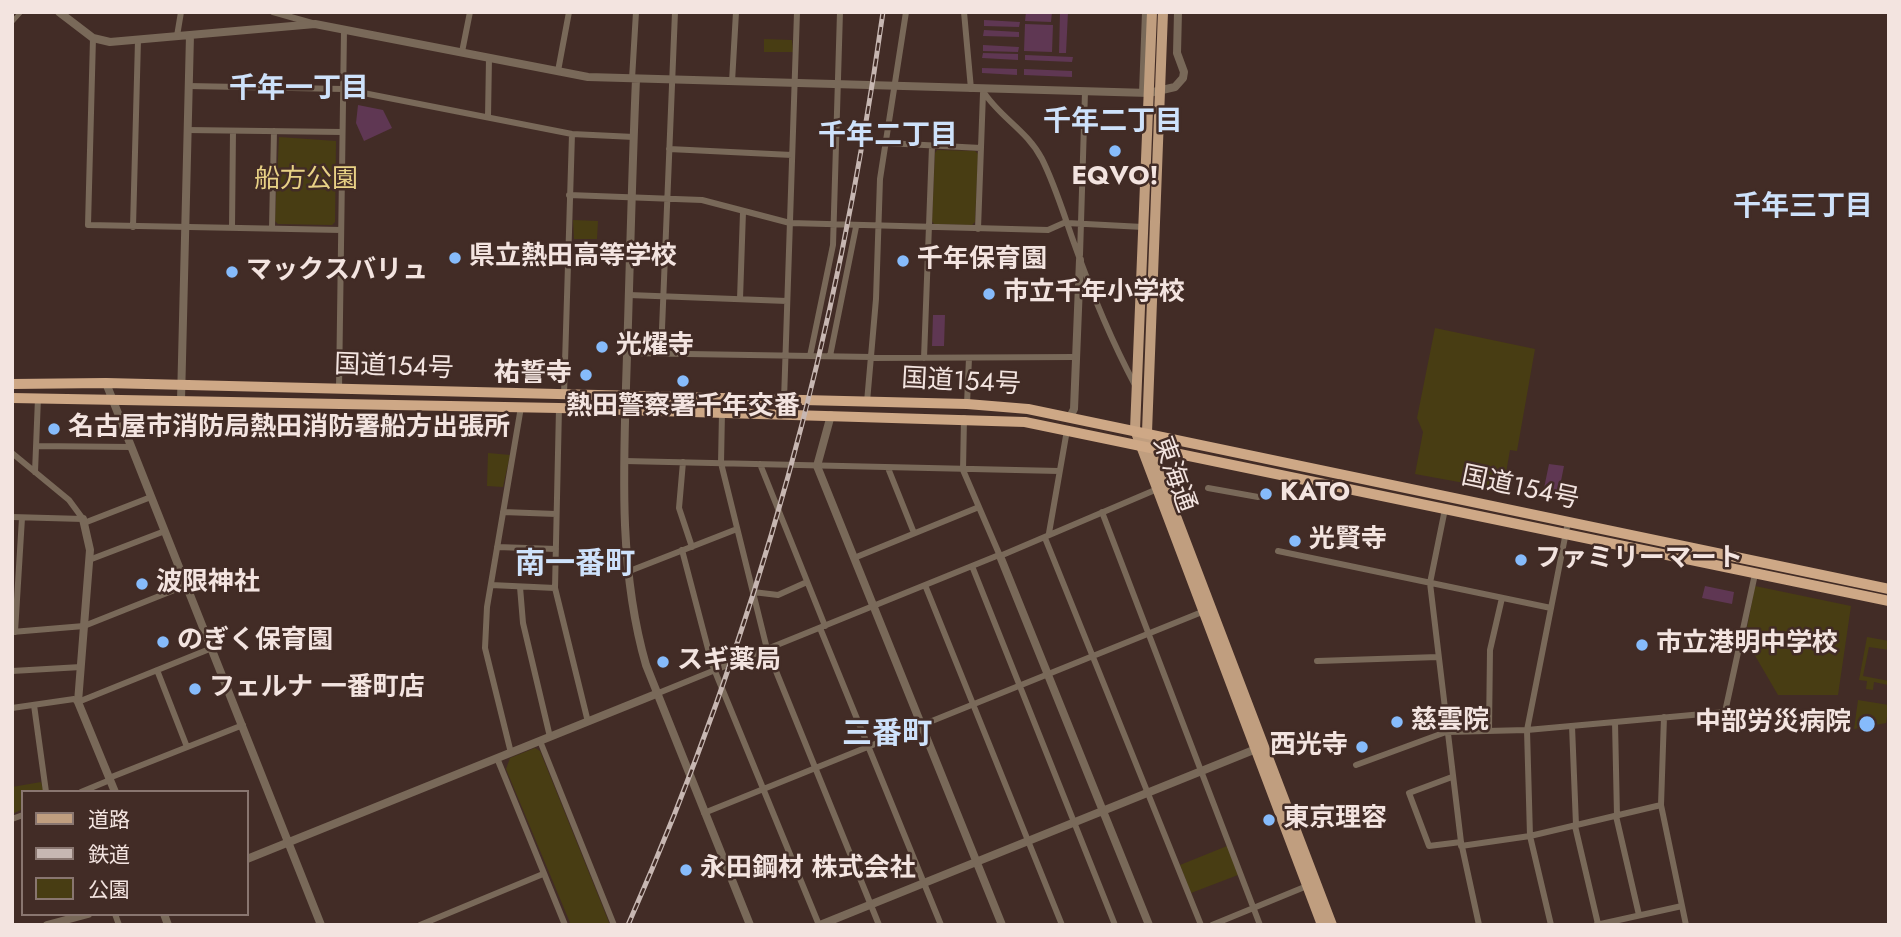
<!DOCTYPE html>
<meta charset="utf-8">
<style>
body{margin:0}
#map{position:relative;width:1901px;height:937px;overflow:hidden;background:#422c26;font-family:Jost,"Noto Sans JP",sans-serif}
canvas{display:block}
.frame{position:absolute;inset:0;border:14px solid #f3e4e0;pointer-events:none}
.legend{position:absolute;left:21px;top:790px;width:228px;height:126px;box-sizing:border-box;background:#422c26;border:2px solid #897670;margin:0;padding:9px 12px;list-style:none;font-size:21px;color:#f3e4e0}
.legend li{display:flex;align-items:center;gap:14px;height:35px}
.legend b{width:35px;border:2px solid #897670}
</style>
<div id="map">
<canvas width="1901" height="937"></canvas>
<div class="frame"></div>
<ul class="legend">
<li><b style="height:9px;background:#c09e7f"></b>道路</li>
<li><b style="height:9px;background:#c7b7b2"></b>鉄道</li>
<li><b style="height:19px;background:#483d13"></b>公園</li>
</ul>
</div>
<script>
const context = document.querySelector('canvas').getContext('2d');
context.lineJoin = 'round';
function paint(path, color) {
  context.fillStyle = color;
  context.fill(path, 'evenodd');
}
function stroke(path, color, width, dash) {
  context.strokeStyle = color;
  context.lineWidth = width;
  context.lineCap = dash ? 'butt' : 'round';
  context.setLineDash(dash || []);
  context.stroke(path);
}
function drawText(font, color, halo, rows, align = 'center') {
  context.font = font + ' Jost,"Noto Sans JP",sans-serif';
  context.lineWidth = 5;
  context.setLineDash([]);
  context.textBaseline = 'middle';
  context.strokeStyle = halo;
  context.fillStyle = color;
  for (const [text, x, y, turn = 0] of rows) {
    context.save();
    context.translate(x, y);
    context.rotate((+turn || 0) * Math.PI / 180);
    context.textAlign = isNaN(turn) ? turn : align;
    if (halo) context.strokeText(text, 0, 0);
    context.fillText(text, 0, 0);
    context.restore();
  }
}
paint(new Path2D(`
 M 764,39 L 792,40 L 793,52 L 764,52 Z
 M 279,137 L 336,141 L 335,222 L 332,225 L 278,224 L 275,221 Z
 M 937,150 L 975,151 L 978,154 L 975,222 L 972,225 L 934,224 L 932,221 L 935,153 Z
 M 573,220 L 598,221 L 597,239 L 574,239 Z
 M 1435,328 L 1535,349 L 1517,451 L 1510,450 L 1503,490 L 1415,474 L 1423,432 L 1417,418 Z
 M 488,453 L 510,455 L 503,487 L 487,486 Z
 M 1755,586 L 1851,606 L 1838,695 L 1778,695 L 1750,647 L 1752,636 L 1746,633 Z
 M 1867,637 L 1889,641 L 1889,650 L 1869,647 L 1863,676 L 1889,681 L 1889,692 L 1888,685 L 1874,682 L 1873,690 L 1866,689 L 1867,681 L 1859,680 Z
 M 1858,700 L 1889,705 L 1886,723 L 1854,729 Z
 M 535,748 L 540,751 L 610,925 L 571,925 L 506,769 L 510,758 Z
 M 41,782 L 44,792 L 23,792 L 23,809 L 12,814 L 12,787 Z
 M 1227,846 L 1238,875 L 1191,893 L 1180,865 Z`), '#483d13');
paint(new Path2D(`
 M 1026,12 L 1052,12 L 1051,22 L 1025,21 Z
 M 1060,12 L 1068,12 L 1066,53 L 1059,53 Z
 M 984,20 L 1020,22 L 1019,27 L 984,26 Z
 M 1025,24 L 1053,25 L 1052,52 L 1024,51 Z
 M 984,30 L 1019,32 L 1019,37 L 983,36 Z
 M 983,45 L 1019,47 L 1018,52 L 983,51 Z
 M 983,53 L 1018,54 L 1018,60 L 982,58 Z
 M 1025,55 L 1073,57 L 1072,62 L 1025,60 Z
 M 982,68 L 1017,69 L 1017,75 L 982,73 Z
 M 1024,69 L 1072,71 L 1072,77 L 1024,75 Z
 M 358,105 L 383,110 L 392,128 L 364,141 L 356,123 Z
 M 933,315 L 945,315 L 944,346 L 932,346 Z
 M 1549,464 L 1564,466 L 1558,496 L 1543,493 Z
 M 1705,586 L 1734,592 L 1732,604 L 1702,598 Z`), '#5f3753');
stroke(new Path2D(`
 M 12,22 L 21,12`), '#796959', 4.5);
stroke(new Path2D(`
 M 273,12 L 312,23
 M 964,12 L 971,89
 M 177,36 L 181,12
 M 93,38 L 88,225 L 341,230
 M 462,52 L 470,12
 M 558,71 L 569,12
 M 632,79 L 636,12
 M 732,82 L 736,12
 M 188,86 L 343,89 L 572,134 L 634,137
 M 983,91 C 999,117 1027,130 1042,159 C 1055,185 1064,215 1074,243 C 1091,291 1111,340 1135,385
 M 1142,93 L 1145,12
 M 488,117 L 489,58
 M 187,130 L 342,132
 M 886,143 L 981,148
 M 669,149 L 792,155
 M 569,195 L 702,200 L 790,223 L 1048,230 L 1066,222
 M 1067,223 L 1143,227
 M 133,227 L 138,40
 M 232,227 L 233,131
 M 272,228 L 274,131
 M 978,229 L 983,93
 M 1080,255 L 1085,92
 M 629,295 L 787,301
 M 740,299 L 743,212
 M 627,353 L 872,357
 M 661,353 L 675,12
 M 810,356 L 833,245 L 840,12
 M 830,356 L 856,227
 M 872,358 L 1074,357
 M 924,358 L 932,146
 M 339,389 L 344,30
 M 564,395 L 572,134
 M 784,400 L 797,12
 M 867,402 L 876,299 L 880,179 L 906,12
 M 967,404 L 969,358
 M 559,408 L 555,588 L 588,722
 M 722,412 L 721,463 L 767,649 L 879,925
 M 964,418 L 963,470 L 1000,556 L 1155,490
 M 36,446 L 131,447
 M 12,453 L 69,500 L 83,519
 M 625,461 L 1059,471
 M 683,462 L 679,508 L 692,547
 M 760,464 L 825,626
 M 888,468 L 914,533
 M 35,472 L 38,398
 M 1208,488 L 1258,497
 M 1445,509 L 1430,583 L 1461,842 L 1479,925
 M 503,512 L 556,514
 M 1102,512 L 1260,925
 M 12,517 L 83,519
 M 84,523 L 151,497
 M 1049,533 L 1067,430
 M 1045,538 L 1201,925
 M 497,547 L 556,549
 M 682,550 L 712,664 L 819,925
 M 1278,551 L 1551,608
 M 854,558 L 979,507
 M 89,560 L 165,531
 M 972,566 L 1115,925
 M 627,572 L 737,529
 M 491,585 L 555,588
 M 925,585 L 1062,925
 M 520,587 L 523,623 L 550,737
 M 753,592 L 778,595 L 807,582
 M 820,628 L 941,925
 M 12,632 L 84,626 L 187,585
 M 15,632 L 22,518
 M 1317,661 L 1438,657
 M 157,670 L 187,747
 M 12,671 L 81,667
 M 656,694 L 999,555
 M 34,705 L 46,792
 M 12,708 L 74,699 L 78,702 L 212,648
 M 1664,717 L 1661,805 L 1686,925
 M 1615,722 L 1617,816
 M 1572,726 L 1576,825
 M 1489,731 L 1490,650 L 1502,598
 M 540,741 L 614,925
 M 511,753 L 485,648 L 487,607 L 521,407
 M 497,758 L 565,925
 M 1356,765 L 1446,732 L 1527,730 L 1725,712 L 1755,574
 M 1452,777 L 1409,793 L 1429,846 L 1461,842
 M 109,778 L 243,725
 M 81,792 L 110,780
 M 704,813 L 1202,612
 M 1616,816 L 1639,915
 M 12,819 L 23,815
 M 1575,826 L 1598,924
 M 1461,846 L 1530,836 L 1661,805
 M 115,914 L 119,925
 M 420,925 L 543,874
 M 1212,925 L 1307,886
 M 1551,925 L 1530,836 L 1527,730 L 1568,522
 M 1596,925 L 1682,906`), '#796959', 6);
stroke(new Path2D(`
 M 59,12 L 93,38 L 110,42 L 315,24 L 588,77 L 1149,93 L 1175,87 L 1183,78 L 1184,72 L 1177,53 L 1178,12
 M 636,79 C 632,171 630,263 627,355 C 624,457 617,565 646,665 L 750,925
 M 106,383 L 321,925
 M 181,400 L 190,35
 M 831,415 L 817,466 L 1002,925
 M 1070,417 L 1074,409 L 1080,260
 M 83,519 L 90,550 L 78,702 L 115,792
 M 1000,556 L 1149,925
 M 247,859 L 656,694
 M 164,914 L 168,925
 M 47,925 L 88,914
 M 820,925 L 1261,747`), '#796959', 8);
stroke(new Path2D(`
 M 1152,12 L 1135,430 L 1322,925
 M 1163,12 L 1147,432 L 1150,448 L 1332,925`), '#c09e7f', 10);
stroke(new Path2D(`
 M 12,384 L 106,383 L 967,404 L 1028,409 L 1889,589
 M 12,398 L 559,408 L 1025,422 L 1889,601`), '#cea886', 10);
const rail = new Path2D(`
 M 628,925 C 759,628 838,333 883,12`);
stroke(rail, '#c7b7b2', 5);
stroke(rail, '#422c26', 2.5, [8]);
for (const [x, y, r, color] of [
 [1115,151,7,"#86bbfb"],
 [455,258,7,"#86bbfb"],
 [903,261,7,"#86bbfb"],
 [232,272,7,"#86bbfb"],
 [989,294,7,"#86bbfb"],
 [602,347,7,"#86bbfb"],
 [586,375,7,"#86bbfb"],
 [683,381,7,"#86bbfb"],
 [54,429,7,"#86bbfb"],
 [1266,494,7,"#86bbfb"],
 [1295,541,7,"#86bbfb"],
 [1521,560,7,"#86bbfb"],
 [142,584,7,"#86bbfb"],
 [163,642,7,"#86bbfb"],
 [1642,645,7,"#86bbfb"],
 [663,662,7,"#86bbfb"],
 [195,689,7,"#86bbfb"],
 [1397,722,7,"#86bbfb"],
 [1867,724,9,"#86bbfb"],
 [1362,747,7,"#86bbfb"],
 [1269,820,7,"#86bbfb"],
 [686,870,7,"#86bbfb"]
]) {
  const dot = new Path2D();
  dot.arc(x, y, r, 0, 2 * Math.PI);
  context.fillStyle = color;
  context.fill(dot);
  stroke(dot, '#422c26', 2.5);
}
drawText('bold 26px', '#f3e4e0', '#422c26', [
 ["EQVO!",1115,178,"center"],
 ["県立熱田高等学校",469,258],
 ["千年保育園",917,261],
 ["マックスバリュ",246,272],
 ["市立千年小学校",1003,294],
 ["光燿寺",616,347],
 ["祐誓寺",572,375,"right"],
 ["熱田警察署千年交番",683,408,"center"],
 ["名古屋市消防局熱田消防署船方出張所",68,429],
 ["KATO",1280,494],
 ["光賢寺",1309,541],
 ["ファミリーマート",1535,560],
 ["波限神社",156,584],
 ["のぎく保育園",177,642],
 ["市立港明中学校",1656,645],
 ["スギ薬局",677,662],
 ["フェルナ 一番町店",209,689],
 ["慈雲院",1411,722],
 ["中部労災病院",1851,724,"right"],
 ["西光寺",1348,747,"right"],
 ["東京理容",1283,820],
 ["永田鋼材 株式会社",700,870]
], 'left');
drawText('26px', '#e8d185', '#422c26', [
 ["船方公園",306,181]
]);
drawText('26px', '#f3e4e0', '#422c26', [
 ["国道154号",394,368,2],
 ["国道154号",961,383,3],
 ["東海通",1173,475,70],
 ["国道154号",1520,489,12]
]);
drawText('bold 28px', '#cee2fb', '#422c26', [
 ["千年一丁目",299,90],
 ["千年二丁目",1113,123],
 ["千年二丁目",888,137],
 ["千年三丁目",1803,208]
]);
drawText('bold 30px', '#cee2fb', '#422c26', [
 ["南一番町",575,566],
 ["三番町",887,736]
]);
</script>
